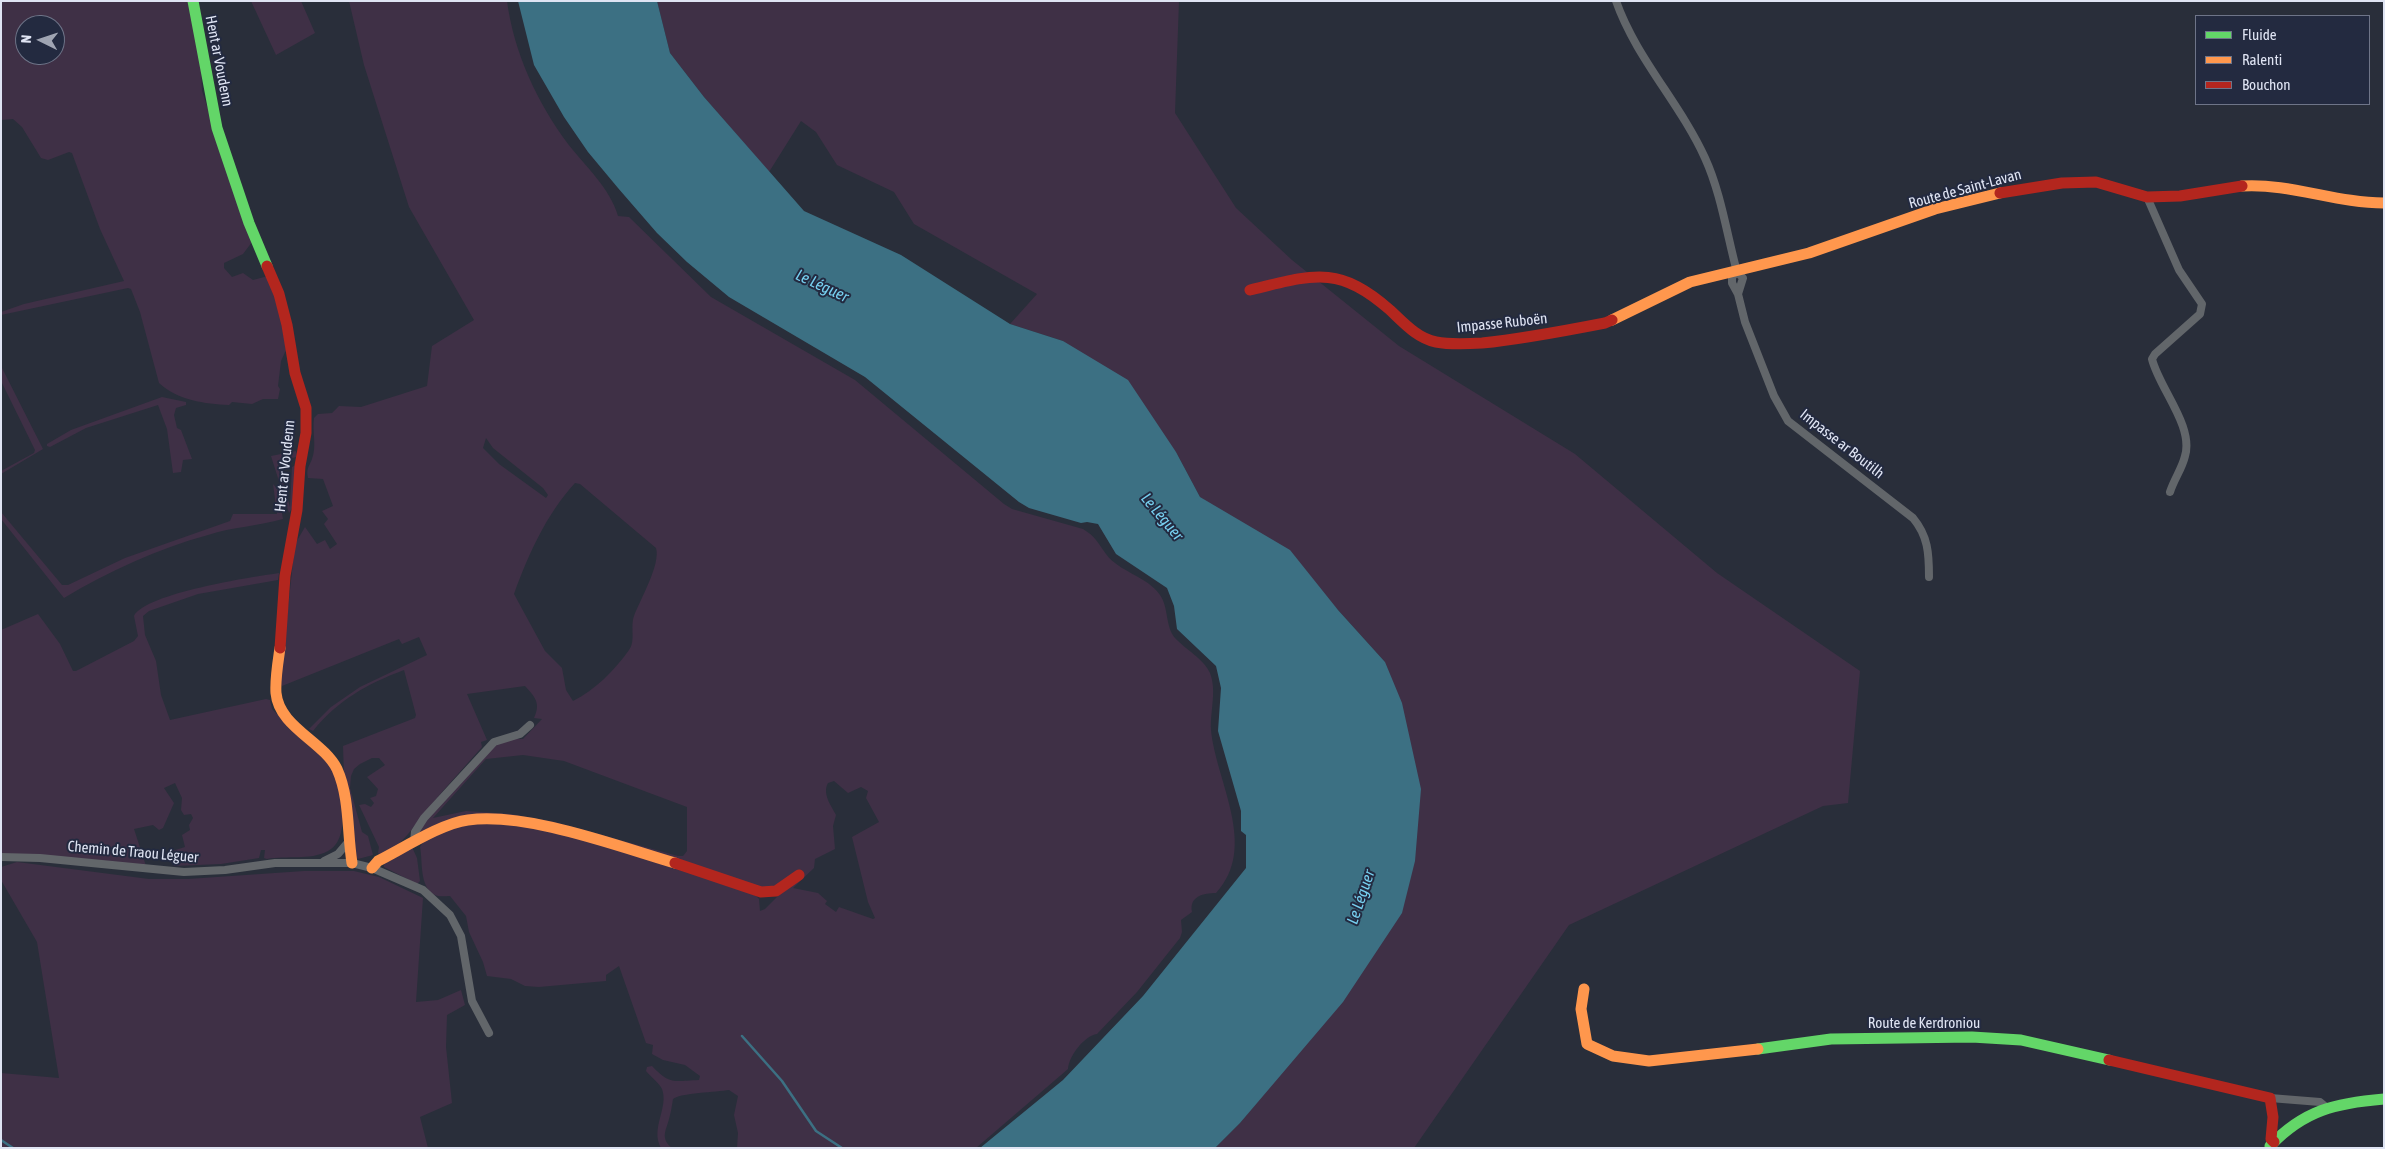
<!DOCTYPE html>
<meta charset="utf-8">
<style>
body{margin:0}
#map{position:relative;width:2385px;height:1149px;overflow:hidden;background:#292e3a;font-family:"Asap Condensed",sans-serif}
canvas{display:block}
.frame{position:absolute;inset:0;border:2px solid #dfe4f3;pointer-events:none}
.legend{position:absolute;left:2195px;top:15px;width:175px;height:90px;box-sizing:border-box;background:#232a40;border:1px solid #6e7488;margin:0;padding:6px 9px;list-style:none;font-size:15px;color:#dfe4f3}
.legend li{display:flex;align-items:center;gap:10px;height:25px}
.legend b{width:25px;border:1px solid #6e7488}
.north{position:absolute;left:15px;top:15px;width:50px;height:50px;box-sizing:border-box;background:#232a40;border:1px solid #6e7488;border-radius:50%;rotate:274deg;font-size:14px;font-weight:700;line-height:20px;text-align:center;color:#dfe4f3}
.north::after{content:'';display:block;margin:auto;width:18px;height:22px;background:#9fa4b2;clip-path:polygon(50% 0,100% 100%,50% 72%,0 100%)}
</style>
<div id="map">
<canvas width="2385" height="1149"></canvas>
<div class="frame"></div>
<ul class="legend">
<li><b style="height:6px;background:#63d668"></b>Fluide</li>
<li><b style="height:6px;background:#ff974d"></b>Ralenti</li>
<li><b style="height:6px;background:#b3261e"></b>Bouchon</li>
</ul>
<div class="north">N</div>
</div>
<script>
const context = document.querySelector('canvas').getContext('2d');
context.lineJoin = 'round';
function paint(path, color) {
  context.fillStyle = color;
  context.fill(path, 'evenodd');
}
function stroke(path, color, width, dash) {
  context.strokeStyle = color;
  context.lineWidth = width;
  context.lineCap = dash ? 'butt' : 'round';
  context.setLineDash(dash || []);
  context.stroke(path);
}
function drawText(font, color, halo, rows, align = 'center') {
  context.font = font + ' "Asap Condensed",sans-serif';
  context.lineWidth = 4;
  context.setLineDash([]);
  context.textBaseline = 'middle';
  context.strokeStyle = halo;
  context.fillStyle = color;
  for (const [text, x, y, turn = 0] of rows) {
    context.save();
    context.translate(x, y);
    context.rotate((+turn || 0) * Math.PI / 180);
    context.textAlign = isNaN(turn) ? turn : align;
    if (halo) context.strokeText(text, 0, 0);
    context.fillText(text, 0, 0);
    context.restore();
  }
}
paint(new Path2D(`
 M 1,1 L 188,1 L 201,66 L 202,91 L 252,242 L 243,254 L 224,263 L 224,268 L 232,277 L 243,273 L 253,280 L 268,276 L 281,315 L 286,350 L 281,361 L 278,386 L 280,389 L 278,399 L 263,399 L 252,404 L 232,402 L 229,405 C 205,404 177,400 159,383 L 140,312 L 131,289 L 128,288 L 1,315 L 1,312 L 24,304 L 124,281 L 100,229 L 72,153 L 69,152 L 48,160 L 41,158 L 22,127 L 13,119 L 1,120 ZM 25,25 L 55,25 L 55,55 L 25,55 Z
 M 251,1 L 301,1 L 315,33 L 276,55 Z
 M 349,1 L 507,1 C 514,53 537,102 568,144 C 586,167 610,188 618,216 L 629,217 L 711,297 L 855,380 L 1004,504 L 1012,509 L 1083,529 C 1095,536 1098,543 1106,554 C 1119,572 1147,576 1160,595 C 1169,608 1165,626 1175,638 C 1185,649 1204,659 1210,673 C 1217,691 1210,711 1211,730 C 1216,782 1259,847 1216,893 C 1204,893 1189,896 1192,912 L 1181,920 L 1182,932 L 1180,938 L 1137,992 L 1097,1034 C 1084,1036 1069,1056 1068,1069 L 976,1148 L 737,1148 L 738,1133 L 734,1115 L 738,1096 L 729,1090 C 717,1092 680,1093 673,1099 C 672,1105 671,1112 669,1119 C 666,1131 660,1138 672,1148 L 661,1148 C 650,1128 669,1108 662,1089 C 659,1083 651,1077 646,1071 L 647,1067 L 652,1066 C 670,1085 673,1081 699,1080 L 700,1076 L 685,1065 L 663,1060 L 652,1054 L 653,1045 L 646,1043 L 619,966 L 606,975 L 606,981 L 539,987 L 525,986 L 511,979 L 487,976 L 483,962 L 469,932 L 466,916 L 450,896 C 446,896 438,897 435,895 C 419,887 423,862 420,847 C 429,829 470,820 488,820 C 507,820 526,824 545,828 C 574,834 750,882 759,899 L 760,911 L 765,909 L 782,892 L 777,887 L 767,889 L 750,886 L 684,862 L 581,833 L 532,821 L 481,816 L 470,817 L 440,826 L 418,836 C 425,812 476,764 496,745 L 507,739 L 523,739 L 542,719 L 534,718 C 541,703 535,697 525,686 L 467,694 L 487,740 L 481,742 L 482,747 C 465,766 447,786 430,806 C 414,824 405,845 381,855 L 378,853 L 379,847 L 359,805 L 365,804 L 371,807 L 374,803 L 370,798 L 376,796 L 378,789 L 367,777 L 385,765 L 379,758 L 372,758 L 360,764 L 354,769 L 351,776 L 350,788 L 362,832 L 368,836 L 373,855 L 358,859 L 354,856 L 352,819 L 344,776 L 343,746 L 415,718 L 416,715 L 404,670 C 367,684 338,700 313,731 L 309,729 L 331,707 L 360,687 L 427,655 L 419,637 L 402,644 L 399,639 L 282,686 L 280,681 L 295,544 L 305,527 L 317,544 L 325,540 L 330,549 L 337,544 L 324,524 L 328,519 L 322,511 L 333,506 L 323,479 L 308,478 C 306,468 309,467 312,459 C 317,446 312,432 314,418 L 318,414 L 332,413 L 339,406 L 361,407 L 427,386 L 432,346 L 474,320 L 409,207 L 364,65 ZM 486,438 L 493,448 L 543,488 L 548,495 L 546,498 L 499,464 L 483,448 ZM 575,483 L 580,484 L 656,548 C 661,564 640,600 634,616 C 630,627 636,641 629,650 C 615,670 595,690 573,701 L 566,690 L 562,668 L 545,651 L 514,594 C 529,553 546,515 575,483 ZM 523,755 L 564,761 L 687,807 L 687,851 L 683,856 L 678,856 L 555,822 L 511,814 L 466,811 L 433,818 L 486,759 ZM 834,781 L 848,793 L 861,787 L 868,791 L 866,798 L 879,822 L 852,837 L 868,902 L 875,918 L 873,919 L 839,907 L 836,912 L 825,904 L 827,901 L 818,893 L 793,888 L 814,868 L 815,859 L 835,849 L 833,826 L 836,815 C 831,805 822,794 828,783 Z
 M 657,1 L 1179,1 L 1175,113 L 1236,208 L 1292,260 L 1399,346 L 1575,454 L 1717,573 L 1860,671 L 1848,803 L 1823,806 L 1569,925 L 1414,1148 L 1215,1148 L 1240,1123 L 1285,1068 L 1385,662 L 1338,610 L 1223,513 L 1200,497 L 1176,452 L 1063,341 L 1010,324 L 1037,294 L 914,224 L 894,192 L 837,165 L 816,132 L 801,121 L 769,172 L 704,97 L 670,53 Z
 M 1,366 L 43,449 L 1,474 L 1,471 L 34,453 L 35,450 L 1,381 Z
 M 162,397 L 186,402 L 186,405 L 176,408 L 174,415 L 177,428 L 181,430 L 192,459 L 183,460 L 181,472 L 173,473 L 167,429 L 158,405 L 86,428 L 50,447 L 47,446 L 47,444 L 71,430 Z
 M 296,451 L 297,457 L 277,461 L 290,507 L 292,467 L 296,465 L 295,504 L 289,513 L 271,456 Z
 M 273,484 L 278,490 L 283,519 C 259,526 232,527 208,535 C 157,549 109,571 64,598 L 1,519 L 1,512 L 62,585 L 68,585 L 125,558 L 230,521 L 233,514 L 277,514 Z
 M 279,573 L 278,580 L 198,594 L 149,611 L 143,616 L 145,635 L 156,661 L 161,695 L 170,720 L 266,699 L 270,700 L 272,709 L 278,715 C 292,729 317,748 328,763 C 342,782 353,839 328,851 C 309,861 287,855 267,859 L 264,858 L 265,850 L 261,850 L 259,858 L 221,864 L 174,866 L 169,852 L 185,847 L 182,835 L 190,830 L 189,825 L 193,818 L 191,814 L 184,815 L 181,810 L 182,798 L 175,783 L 164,788 L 174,803 L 163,828 L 159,830 L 153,825 L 134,829 L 146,866 L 1,854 L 1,630 L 38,614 L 60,644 L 73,671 L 76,671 L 134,641 L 138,636 L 134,616 C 146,593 252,577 279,573 Z
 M 412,847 L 417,858 L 420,881 L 417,884 L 384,867 L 384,863 Z
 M 17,862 L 149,879 L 188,879 L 304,871 L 354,871 L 379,877 L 423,898 L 416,1002 L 438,1000 L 461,990 L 465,1005 L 447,1015 L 446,1047 L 452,1103 L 420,1117 L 428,1148 L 1,1148 L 1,1073 L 59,1078 L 37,942 L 1,880 L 1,867 Z`), '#3f3046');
paint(new Path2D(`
 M 518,1 L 657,1 L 670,53 L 704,97 L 804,211 L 901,255 L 1010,324 L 1063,341 L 1128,380 L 1176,452 L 1200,497 L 1290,550 L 1338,610 L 1385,662 L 1402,703 L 1421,789 L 1415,861 L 1402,913 L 1343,1002 L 1240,1123 L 1215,1148 L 980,1148 L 1063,1080 L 1143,996 L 1246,868 L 1246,835 L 1241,831 L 1241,811 L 1218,731 L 1221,688 L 1216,666 L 1177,629 L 1174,606 L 1167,588 L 1116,554 L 1098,524 L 1087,522 L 1081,523 L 1029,508 L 1019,502 L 865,377 L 729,297 L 687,262 L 657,233 L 618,188 L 588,152 L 564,117 L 534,65 Z`), '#3c7083');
stroke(new Path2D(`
 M 742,1036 L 782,1081 L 816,1131 L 842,1148
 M 1,1140 L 13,1148`), '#3c7083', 2.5);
stroke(new Path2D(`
 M 1616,1 C 1636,58 1680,103 1705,158 C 1721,193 1727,235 1737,272
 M 2147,197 L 2179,270 L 2202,304 L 2200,314 L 2155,354 L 2152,359 C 2159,388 2194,426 2185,456 C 2182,469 2174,479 2170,492
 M 1737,272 L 1732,277 L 1732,283 L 1738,294 L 1745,322 L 1774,396 L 1788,421 L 1913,518 C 1928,536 1929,553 1929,577
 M 1737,272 L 1743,278 L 1738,294
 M 414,842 L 415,832 L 424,818 L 494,742 L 520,734 L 530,725
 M 1,857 L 40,858 L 184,872 L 225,870 L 275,863 L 352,863 L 372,868 L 423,890 L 450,915 L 461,936 L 472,1001 L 489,1033
 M 324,861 L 338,854 L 349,841
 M 2270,1098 L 2320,1102 L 2326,1107`), '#62666a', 8);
stroke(new Path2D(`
 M 193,1 L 217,128 L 249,223 L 267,266
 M 1758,1049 L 1831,1039 L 1972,1037 L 2021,1040 L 2109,1060
 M 2270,1146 C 2304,1110 2336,1103 2384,1099`), '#63d668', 11);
stroke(new Path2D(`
 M 2242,186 C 2290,183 2336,203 2384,203
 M 1612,320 L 1690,282 L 1809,253 L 1935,209 L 2000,193
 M 280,648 C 278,662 275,679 276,693 C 279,727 323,741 337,769 C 350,798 347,832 352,863
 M 372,868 L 378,861 C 402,849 442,823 468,820 C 527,812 617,846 675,863
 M 1584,989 L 1581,1009 L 1587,1044 L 1613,1056 L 1649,1061 L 1758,1049`), '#ff974d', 11);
stroke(new Path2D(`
 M 2000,193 L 2062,183 L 2096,182 L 2147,197 L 2180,196 L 2242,186
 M 267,266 L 279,294 L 287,325 L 295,373 L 306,408 L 306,433 L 300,466 L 297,510 L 285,576 L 280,648
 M 1250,290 C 1312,275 1338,264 1390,310 C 1404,323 1417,338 1436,342 C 1451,345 1467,344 1482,343 C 1523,339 1564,331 1605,323 L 1612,320
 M 675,863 L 761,892 L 776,891 L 799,875
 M 2109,1060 L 2270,1098 L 2273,1117 L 2271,1139 L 2274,1142`), '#b3261e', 11);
drawText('15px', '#dfe4f3', '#232a40', [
 ["Hent ar Voudenn",219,61,79],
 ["Route de Saint-Lavan",1965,189,-15],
 ["Impasse Ruboën",1502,323,-6],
 ["Impasse ar Boutilh",1842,444,38],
 ["Hent ar Voudenn",285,466,-84],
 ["Chemin de Traou Léguer",133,852,5],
 ["Route de Kerdroniou",1924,1023]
]);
drawText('italic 16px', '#77d0f0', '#232a40', [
 ["Le Léguer",822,286,25],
 ["Le Léguer",1162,517,50],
 ["Le Léguer",1361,897,-71]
]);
</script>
